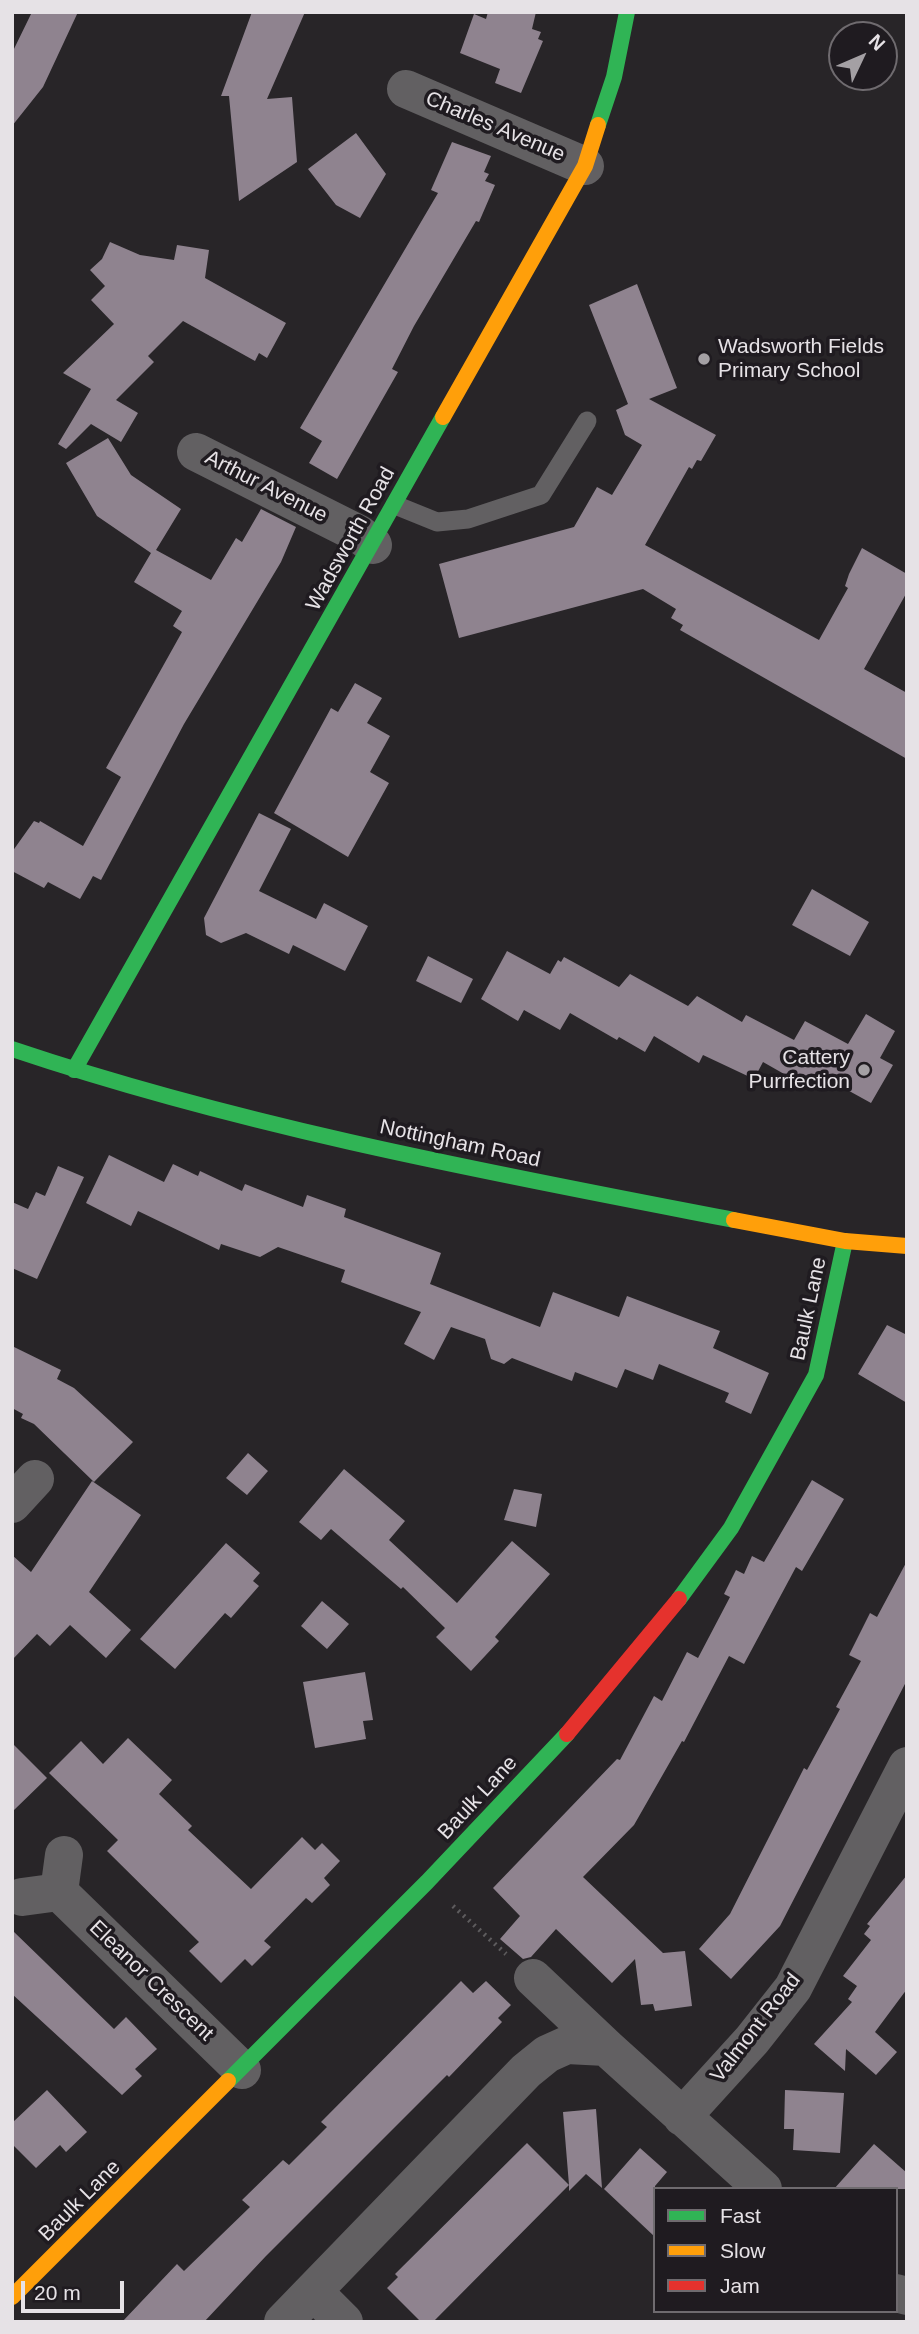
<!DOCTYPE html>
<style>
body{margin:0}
#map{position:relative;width:919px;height:2334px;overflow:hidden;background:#282528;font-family:Helvetica,sans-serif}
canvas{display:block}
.frame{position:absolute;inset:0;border:14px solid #e6e2e6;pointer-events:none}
.legend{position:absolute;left:653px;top:2187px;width:245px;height:126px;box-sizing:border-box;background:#1f1b20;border:2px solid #6f6b6f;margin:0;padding:9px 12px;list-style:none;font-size:21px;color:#e6e2e6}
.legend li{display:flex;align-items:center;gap:14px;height:35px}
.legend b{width:35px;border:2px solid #6f6b6f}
.north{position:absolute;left:828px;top:21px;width:70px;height:70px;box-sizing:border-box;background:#1f1b20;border:2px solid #6f6b6f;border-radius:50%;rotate:46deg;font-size:19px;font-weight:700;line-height:28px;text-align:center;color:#e6e2e6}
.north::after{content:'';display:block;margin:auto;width:24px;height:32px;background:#a4a0a4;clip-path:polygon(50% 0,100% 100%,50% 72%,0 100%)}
.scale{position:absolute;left:21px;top:2281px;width:103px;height:32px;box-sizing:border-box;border:4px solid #e6e2e6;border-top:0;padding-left:9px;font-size:21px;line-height:24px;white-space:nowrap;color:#e6e2e6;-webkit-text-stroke:5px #1f1b20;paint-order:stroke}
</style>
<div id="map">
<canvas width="919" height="2334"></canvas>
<div class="frame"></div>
<ul class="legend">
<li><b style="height:9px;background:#30b455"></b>Fast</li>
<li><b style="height:9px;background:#ff9f0a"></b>Slow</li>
<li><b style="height:9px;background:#e5322d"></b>Jam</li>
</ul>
<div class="north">N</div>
<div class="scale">20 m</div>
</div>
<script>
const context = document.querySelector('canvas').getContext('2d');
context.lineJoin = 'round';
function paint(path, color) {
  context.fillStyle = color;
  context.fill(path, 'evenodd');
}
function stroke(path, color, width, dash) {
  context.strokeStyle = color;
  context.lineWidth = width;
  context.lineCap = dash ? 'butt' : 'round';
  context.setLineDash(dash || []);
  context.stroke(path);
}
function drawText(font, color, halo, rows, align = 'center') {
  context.font = font + ' Helvetica,sans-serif';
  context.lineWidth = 7;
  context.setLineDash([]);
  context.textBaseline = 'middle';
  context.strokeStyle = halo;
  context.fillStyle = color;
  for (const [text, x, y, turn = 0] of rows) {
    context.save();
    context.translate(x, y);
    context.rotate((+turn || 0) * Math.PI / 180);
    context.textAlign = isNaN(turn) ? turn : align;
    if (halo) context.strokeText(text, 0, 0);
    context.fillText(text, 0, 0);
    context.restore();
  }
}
paint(new Path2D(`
 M 32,12 L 78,12 L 43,87 L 12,126 L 12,53 Z
 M 252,12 L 305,12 L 267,99 L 292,97 L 297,162 L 239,201 L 229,96 L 221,96 Z
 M 488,12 L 536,12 L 532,29 L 541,32 L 538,39 L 543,41 L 521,93 L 495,83 L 500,69 L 460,53 L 474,14 L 486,19 Z
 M 356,133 L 386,174 L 360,218 L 336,205 L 308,169 Z
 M 452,142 L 491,156 L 484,172 L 489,174 L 485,181 L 495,185 L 479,222 L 476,221 L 414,326 L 392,369 L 398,372 L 337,479 L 309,463 L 322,441 L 300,428 L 438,193 L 431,190 Z
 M 110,242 L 140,255 L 174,260 L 177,245 L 209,250 L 205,278 L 286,323 L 267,358 L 259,353 L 255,361 L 183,321 L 148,356 L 154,362 L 116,400 L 138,413 L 121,442 L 91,424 L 66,449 L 58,444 L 91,389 L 63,373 L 114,324 L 91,300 L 105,286 L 90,270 L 102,259 Z
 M 637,284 L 677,388 L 649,399 L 716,435 L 701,461 L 697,460 L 692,469 L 689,467 L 645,545 L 819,640 L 848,588 L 845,586 L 849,574 L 862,548 L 907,574 L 907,592 L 864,669 L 907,693 L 907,759 L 680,630 L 683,625 L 671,618 L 676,609 L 643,589 L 459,638 L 439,564 L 574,527 L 597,487 L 612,495 L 642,445 L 625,435 L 616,410 L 628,404 L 589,305 Z
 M 108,438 L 131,475 L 181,509 L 156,550 L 211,580 L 236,538 L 242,542 L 261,509 L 296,527 L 281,562 L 184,724 L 101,880 L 93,876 L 80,899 L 48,882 L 44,888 L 12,871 L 12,852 L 34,821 L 39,823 L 40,821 L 83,846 L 121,777 L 106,768 L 182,632 L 173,626 L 182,611 L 134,582 L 151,553 L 97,516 L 66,463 Z
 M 355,683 L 382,698 L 367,723 L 390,736 L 370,772 L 389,783 L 348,857 L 274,813 L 331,708 L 338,712 Z
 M 259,813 L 291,829 L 259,891 L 316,919 L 324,903 L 368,926 L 345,971 L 293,945 L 289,954 L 246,933 L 221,943 L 206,935 L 204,918 Z
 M 812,889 L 869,922 L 850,956 L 792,925 Z
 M 507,951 L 550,974 L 558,960 L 561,962 L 564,957 L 619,987 L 630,974 L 688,1006 L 697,996 L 742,1022 L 746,1015 L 794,1040 L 805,1021 L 848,1044 L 866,1014 L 895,1031 L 880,1058 L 893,1065 L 871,1103 L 822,1076 L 814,1091 L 763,1062 L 754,1079 L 703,1055 L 699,1063 L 654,1036 L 645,1052 L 619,1037 L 617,1040 L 570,1013 L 560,1030 L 524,1010 L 518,1021 L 481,999 Z
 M 428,956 L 473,979 L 461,1003 L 416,981 Z
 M 109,1155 L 164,1182 L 173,1164 L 198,1176 L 200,1171 L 242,1191 L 245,1184 L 303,1207 L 307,1195 L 346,1209 L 344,1217 L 441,1253 L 430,1284 L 540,1327 L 553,1292 L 619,1317 L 627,1296 L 720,1331 L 713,1348 L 769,1373 L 751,1414 L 725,1402 L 729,1393 L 659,1364 L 653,1380 L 625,1369 L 617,1388 L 575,1372 L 572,1381 L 512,1358 L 504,1364 L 491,1359 L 485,1339 L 451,1327 L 434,1360 L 404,1344 L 421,1312 L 341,1282 L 345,1270 L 278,1247 L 260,1257 L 221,1244 L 219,1250 L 138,1211 L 131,1226 L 86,1203 Z
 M 58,1166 L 84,1177 L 37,1279 L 12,1268 L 12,1202 L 28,1209 L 36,1192 L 45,1196 Z
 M 887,1325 L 907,1335 L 907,1403 L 858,1374 Z
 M 12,1346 L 61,1370 L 57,1379 L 74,1388 L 133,1442 L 94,1482 L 34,1424 L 21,1418 L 23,1414 L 12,1408 Z
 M 248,1453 L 268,1471 L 247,1495 L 226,1478 Z
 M 344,1469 L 405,1521 L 389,1540 L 457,1603 L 512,1541 L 550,1574 L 495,1637 L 499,1641 L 471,1671 L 436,1637 L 445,1628 L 403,1587 L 401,1589 L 331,1529 L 321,1540 L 299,1522 Z
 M 812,1480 L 844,1499 L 802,1571 L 796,1567 L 744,1664 L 729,1656 L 684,1742 L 682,1741 L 634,1825 L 583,1877 L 663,1953 L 685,1951 L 692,2006 L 655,2011 L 653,2004 L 641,2005 L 635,1959 L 612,1983 L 556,1929 L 531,1957 L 523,1959 L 500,1939 L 520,1916 L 493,1888 L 617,1759 L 620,1760 L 654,1696 L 662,1701 L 687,1652 L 698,1658 L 730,1597 L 724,1594 L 736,1570 L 744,1574 L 752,1556 L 764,1562 Z
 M 92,1481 L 141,1515 L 89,1592 L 131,1630 L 106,1658 L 70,1625 L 50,1646 L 37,1634 L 12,1660 L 12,1555 L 31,1572 Z
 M 514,1489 L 542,1494 L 536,1527 L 504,1520 Z
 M 226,1543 L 260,1573 L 253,1581 L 259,1586 L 231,1618 L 225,1613 L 175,1669 L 140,1639 Z
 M 907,1561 L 907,1680 L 780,1926 L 731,1979 L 699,1949 L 730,1914 L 804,1768 L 807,1770 L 840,1709 L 836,1707 L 861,1661 L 849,1655 L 870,1613 L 877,1617 Z
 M 322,1601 L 349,1624 L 327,1649 L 301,1626 Z
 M 365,1672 L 373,1720 L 363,1721 L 366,1739 L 315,1748 L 303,1682 Z
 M 128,1738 L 172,1780 L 159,1794 L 192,1826 L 188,1830 L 251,1889 L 302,1837 L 315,1850 L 322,1843 L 340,1861 L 324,1878 L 330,1885 L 312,1903 L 306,1898 L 264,1941 L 271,1947 L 252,1966 L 245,1959 L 221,1983 L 189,1951 L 199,1942 L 107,1851 L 118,1840 L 49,1773 L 81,1741 L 103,1764 Z
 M 12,1743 L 47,1778 L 12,1812 Z
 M 907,1875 L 907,1989 L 875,2032 L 897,2052 L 876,2075 L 846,2049 L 845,2071 L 814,2044 L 852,2002 L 848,1999 L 857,1986 L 843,1976 L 871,1940 L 864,1934 L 870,1926 L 867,1924 Z
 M 12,1930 L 114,2029 L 126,2017 L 157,2049 L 135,2069 L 142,2076 L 122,2095 L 12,1994 Z
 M 461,1981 L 473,1993 L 486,1981 L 511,2005 L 498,2018 L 502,2022 L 449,2077 L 447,2075 L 266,2256 L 204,2322 L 122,2322 L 177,2264 L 184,2271 L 250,2207 L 242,2200 L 283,2160 L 289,2165 L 327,2127 L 321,2122 Z
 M 47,2090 L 87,2132 L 66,2152 L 60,2145 L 36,2168 L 12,2144 L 12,2123 Z
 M 785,2090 L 844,2093 L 840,2153 L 793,2150 L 794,2129 L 784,2129 Z
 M 596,2109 L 602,2188 L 586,2174 L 569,2191 L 569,2185 L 433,2322 L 421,2322 L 387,2288 L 398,2277 L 395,2274 L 527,2143 L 569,2185 L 563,2112 Z
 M 874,2144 L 907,2173 L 907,2189 L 834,2189 Z
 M 640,2148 L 667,2172 L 655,2186 L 655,2237 L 604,2189 Z`), '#8f838f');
stroke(new Path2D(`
 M 453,1906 L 506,1954`), '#5e5c5e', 4.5, [2, 5]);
stroke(new Path2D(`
 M 395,505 L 437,522 L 468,519 L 541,495 L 587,421`), '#626062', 19);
stroke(new Path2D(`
 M 406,89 L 585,166
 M 196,452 L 359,534 L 373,545
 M 12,1504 L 35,1479
 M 59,1892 L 242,2070
 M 22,1897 L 59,1892 L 64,1855
 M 533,1978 L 606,2047
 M 682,2117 L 752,2040 L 793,1988 L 907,1766
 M 314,2292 L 344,2322
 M 896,2293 L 907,2296
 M 283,2322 L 526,2071 L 547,2054 L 567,2045 L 606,2047 L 763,2189`), '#626062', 38);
stroke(new Path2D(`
 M 598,125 L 614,77 L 627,12
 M 12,1049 C 247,1128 491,1173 734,1220
 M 74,1070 L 443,417
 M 679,1599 L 731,1528 L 816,1375 L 845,1241
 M 228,2081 L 427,1882 L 567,1734`), '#30b455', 16);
stroke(new Path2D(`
 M 443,417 L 585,166 L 598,125
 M 734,1220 L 845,1241 L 907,1246
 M 12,2297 L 228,2081`), '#ff9f0a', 16);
stroke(new Path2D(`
 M 567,1734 L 679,1599`), '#e5322d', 16);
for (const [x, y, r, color] of [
 [704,359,7,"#a4a0a4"],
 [864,1070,7,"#a4a0a4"]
]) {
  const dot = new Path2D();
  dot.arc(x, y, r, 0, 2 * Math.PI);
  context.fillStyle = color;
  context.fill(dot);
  stroke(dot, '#1f1b20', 2.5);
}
drawText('21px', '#e6e2e6', '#1f1b20', [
 ["Charles Avenue",495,127,23],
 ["Arthur Avenue",266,487,27],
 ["Wadsworth Road",351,539,-61],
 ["Nottingham Road",460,1144,12],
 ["Baulk Lane",809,1309,-78],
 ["Baulk Lane",478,1798,-47],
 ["Eleanor Crescent",151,1981,44],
 ["Valmont Road",756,2028,-52],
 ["Baulk Lane",80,2201,-45]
]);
drawText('21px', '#e6e2e6', '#1f1b20', [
 ["Wadsworth Fields",718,347],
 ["Primary School",718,371],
 ["Cattery",850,1058,"right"],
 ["Purrfection",850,1082,"right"]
], 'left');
</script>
